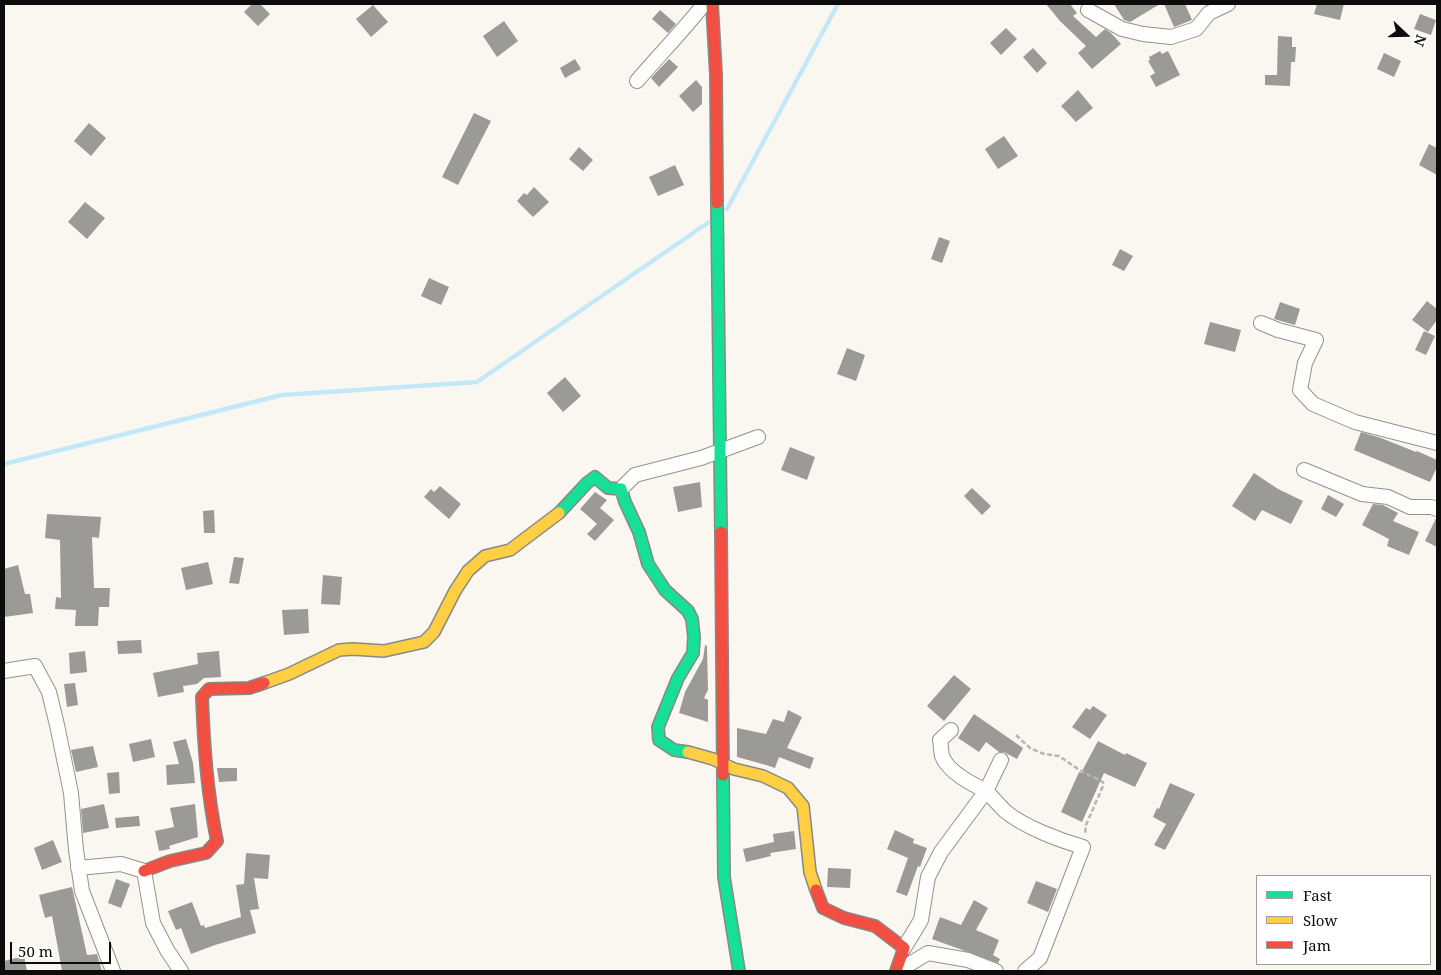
<!DOCTYPE html>
<style>
body{margin:0}
#map{position:relative;width:1441px;height:975px;overflow:hidden;background:#faf7f0;font-family:"Noto Serif",serif}
canvas{display:block}
.frame{position:absolute;inset:0;border:5px solid #0c0c0c;pointer-events:none}
.legend{position:absolute;left:1256px;top:875px;width:175px;height:90px;box-sizing:border-box;background:#fff;border:1px solid #9e9e9e;margin:0;padding:6px 9px;list-style:none;font-size:15px;color:#0c0c0c}
.legend li{display:flex;align-items:center;gap:10px;height:25px}
.legend b{width:25px;border:1px solid #9e9e9e}
.north{position:absolute;left:1381px;top:10px;width:50px;height:50px;-webkit-text-stroke:4px #fff;paint-order:stroke;rotate:111deg;font-size:14px;font-weight:700;line-height:20px;text-align:center;color:#0c0c0c}
.north::after{content:'';display:block;margin:auto;width:18px;height:22px;background:#0c0c0c;clip-path:polygon(50% 0,100% 100%,50% 72%,0 100%)}
.scale{position:absolute;left:10px;top:942px;width:101px;height:22px;box-sizing:border-box;border:2px solid #0c0c0c;border-top:0;padding-left:6px;font-size:15px;line-height:18px;white-space:nowrap;color:#0c0c0c;-webkit-text-stroke:4px #fff;paint-order:stroke}
</style>
<div id="map">
<canvas width="1441" height="975"></canvas>
<div class="frame"></div>
<ul class="legend">
<li><b style="height:6px;background:#16e098"></b>Fast</li>
<li><b style="height:6px;background:#ffcf43"></b>Slow</li>
<li><b style="height:6px;background:#f24e42"></b>Jam</li>
</ul>
<div class="north">N</div>
<div class="scale">50 m</div>
</div>
<script>
const context = document.querySelector('canvas').getContext('2d');
context.lineJoin = 'round';
function stroke(path, color, width, dash) {
  context.strokeStyle = color;
  context.lineWidth = width;
  context.lineCap = dash ? 'butt' : 'round';
  context.setLineDash(dash || []);
  context.stroke(path);
}
function paint(path, color) {
  context.fillStyle = color;
  context.fill(path, 'evenodd');
}
stroke(new Path2D(`
 M 727,209 L 838,4
 M 4,464 L 282,395 L 477,382 L 709,222`), '#c3e9f8', 4.5);
paint(new Path2D(`
 M 252,4 L 260,4 L 270,14 L 258,26 L 244,12 Z
 M 1046,4 L 1070,4 L 1077,13 L 1073,16 L 1096,37 L 1105,29 L 1111,33 L 1121,44 L 1092,69 L 1078,53 L 1086,46 L 1060,21 Z
 M 1114,4 L 1160,4 L 1130,22 L 1124,20 Z
 M 1164,4 L 1185,4 L 1192,20 L 1174,27 Z
 M 1317,4 L 1344,4 L 1340,20 L 1314,14 Z
 M 373,5 L 388,22 L 371,37 L 356,19 Z
 M 660,10 L 676,24 L 668,33 L 652,19 Z
 M 1420,14 L 1436,20 L 1431,35 L 1414,29 Z
 M 504,21 L 518,41 L 497,57 L 483,36 Z
 M 1006,28 L 1017,39 L 1001,55 L 990,43 Z
 M 1278,36 L 1292,37 L 1292,47 L 1296,47 L 1295,62 L 1291,62 L 1290,86 L 1265,85 L 1265,75 L 1277,75 Z
 M 1033,48 L 1047,63 L 1037,73 L 1023,57 Z
 M 1160,51 L 1162,54 L 1168,51 L 1180,75 L 1156,87 L 1150,76 L 1155,73 L 1148,61 L 1150,60 L 1149,57 Z
 M 1384,53 L 1401,61 L 1394,77 L 1377,69 Z
 M 575,59 L 581,69 L 565,78 L 560,68 Z
 M 669,59 L 678,67 L 659,87 L 651,78 Z
 M 696,80 L 702,87 L 702,104 L 693,112 L 679,96 Z
 M 1078,90 L 1093,108 L 1076,122 L 1061,106 Z
 M 474,113 L 491,121 L 458,185 L 442,177 Z
 M 89,123 L 106,138 L 91,156 L 74,141 Z
 M 1004,136 L 1018,156 L 998,169 L 985,149 Z
 M 1429,144 L 1437,148 L 1437,175 L 1419,165 Z
 M 579,147 L 593,160 L 583,171 L 569,159 Z
 M 675,165 L 684,185 L 658,196 L 649,177 Z
 M 534,187 L 549,202 L 533,217 L 517,201 L 524,193 L 527,195 Z
 M 85,202 L 105,218 L 87,239 L 68,222 Z
 M 939,237 L 950,241 L 942,263 L 931,259 Z
 M 1120,249 L 1133,256 L 1124,271 L 1112,265 Z
 M 429,278 L 449,287 L 441,305 L 421,296 Z
 M 1427,301 L 1437,309 L 1437,320 L 1428,332 L 1412,320 Z
 M 1280,302 L 1300,309 L 1295,325 L 1274,319 Z
 M 1210,322 L 1241,330 L 1235,352 L 1204,344 Z
 M 1424,331 L 1435,336 L 1426,355 L 1415,350 Z
 M 847,348 L 865,355 L 856,381 L 837,374 Z
 M 565,377 L 581,396 L 563,412 L 547,393 Z
 M 1361,432 L 1381,438 L 1416,452 L 1417,451 L 1437,460 L 1437,467 L 1430,482 L 1354,450 Z
 M 790,447 L 815,457 L 807,480 L 781,470 Z
 M 1254,473 L 1278,489 L 1303,501 L 1291,524 L 1262,510 L 1255,521 L 1232,506 Z
 M 700,482 L 702,507 L 678,512 L 673,487 Z
 M 440,486 L 461,504 L 449,519 L 424,497 L 431,489 L 434,492 Z
 M 972,488 L 991,506 L 982,515 L 964,496 Z
 M 595,492 L 607,500 L 600,508 L 614,520 L 595,541 L 587,534 L 597,524 L 580,509 Z
 M 1328,495 L 1344,504 L 1336,517 L 1321,509 Z
 M 1373,504 L 1383,505 L 1398,513 L 1393,521 L 1419,532 L 1409,555 L 1387,546 L 1389,539 L 1362,525 Z
 M 214,510 L 215,533 L 204,533 L 203,511 Z
 M 47,514 L 101,517 L 99,538 L 92,537 L 94,588 L 110,588 L 109,607 L 99,607 L 98,626 L 75,626 L 76,610 L 55,609 L 56,597 L 61,598 L 60,540 L 45,538 Z
 M 1436,518 L 1437,518 L 1437,547 L 1425,541 Z
 M 234,557 L 244,558 L 239,584 L 229,583 Z
 M 208,562 L 213,584 L 186,590 L 181,568 Z
 M 18,565 L 25,594 L 30,594 L 33,613 L 4,617 L 4,569 Z
 M 323,575 L 342,577 L 340,605 L 321,604 Z
 M 308,609 L 309,633 L 284,635 L 282,610 Z
 M 141,640 L 142,653 L 118,654 L 117,641 Z
 M 705,645 L 707,646 L 708,690 L 704,698 L 708,700 L 708,722 L 679,713 L 685,692 L 703,659 Z
 M 85,651 L 87,672 L 70,674 L 69,653 Z
 M 219,651 L 221,677 L 204,678 L 197,684 L 183,686 L 184,692 L 158,697 L 153,673 L 198,664 L 197,653 Z
 M 954,675 L 971,689 L 944,721 L 927,706 Z
 M 75,683 L 78,705 L 67,707 L 64,684 Z
 M 1093,706 L 1107,715 L 1090,739 L 1072,727 L 1086,708 L 1090,710 Z
 M 788,710 L 802,717 L 787,748 L 814,758 L 810,769 L 779,757 L 775,768 L 766,765 L 737,757 L 737,728 L 766,734 L 773,719 L 784,722 Z
 M 974,714 L 1023,748 L 1017,759 L 1004,752 L 999,752 L 986,742 L 979,752 L 958,738 Z
 M 151,739 L 155,757 L 133,762 L 129,744 Z
 M 186,739 L 193,763 L 195,783 L 167,785 L 166,765 L 179,764 L 173,742 Z
 M 1098,741 L 1125,755 L 1126,753 L 1147,763 L 1135,787 L 1104,773 L 1082,822 L 1061,812 L 1079,772 L 1081,773 Z
 M 93,746 L 98,767 L 76,772 L 71,750 Z
 M 217,768 L 237,768 L 237,781 L 219,782 Z
 M 119,772 L 120,793 L 109,794 L 107,773 Z
 M 1170,783 L 1195,794 L 1165,850 L 1154,845 L 1166,824 L 1153,817 L 1157,808 L 1159,809 Z
 M 104,804 L 109,828 L 83,833 L 81,809 Z
 M 195,804 L 198,837 L 169,846 L 170,849 L 159,851 L 155,831 L 174,827 L 170,808 Z
 M 139,816 L 140,826 L 116,828 L 115,818 Z
 M 895,830 L 914,839 L 913,843 L 927,848 L 920,867 L 918,866 L 907,896 L 896,892 L 908,858 L 887,849 Z
 M 794,831 L 796,849 L 770,853 L 771,856 L 746,862 L 743,849 L 774,842 L 773,834 Z
 M 53,840 L 62,862 L 42,870 L 34,848 Z
 M 246,853 L 270,855 L 268,879 L 254,878 L 259,909 L 250,910 L 256,933 L 215,945 L 191,954 L 181,928 L 176,930 L 168,911 L 192,902 L 201,926 L 204,925 L 205,928 L 241,917 L 236,885 L 244,884 Z
 M 828,868 L 851,869 L 850,888 L 827,887 Z
 M 116,879 L 130,884 L 121,908 L 108,903 Z
 M 1036,881 L 1057,889 L 1048,912 L 1027,903 Z
 M 72,887 L 87,955 L 97,954 L 102,971 L 62,971 L 52,916 L 45,918 L 39,895 Z
 M 974,900 L 988,908 L 976,930 L 999,940 L 993,955 L 1000,959 L 998,963 L 932,939 L 940,917 L 961,925 Z
 M 24,956 L 27,971 L 4,971 L 4,961 Z`), '#9c9a96');
const street = new Path2D(`
 M 1088,10 L 1122,29 L 1143,34 L 1171,37 L 1196,29 L 1209,13 L 1228,4
 M 637,81 C 659,55 683,31 704,4
 M 1261,323 L 1278,330 L 1316,340 L 1305,363 L 1300,390 L 1313,404 L 1355,422 L 1437,443
 M 1304,470 L 1362,494 L 1388,497 L 1410,507 L 1431,507 L 1437,509
 M 621,489 L 635,475 L 701,458 L 758,437
 M 4,671 L 35,666 L 49,692 L 57,725 L 71,793 L 76,850 L 82,891 L 113,971
 M 951,730 L 940,740 C 941,745 941,752 942,756 C 948,772 972,784 986,791 L 1001,760
 M 78,868 L 121,864 L 144,871 L 153,923 L 167,950 L 181,971
 M 904,948 L 921,920 L 928,877 L 941,852 L 986,791 C 992,797 998,804 1005,811 C 1024,827 1059,840 1083,847 L 1040,958 L 1025,971
 M 898,971 L 928,953 L 968,960 L 996,971`);
const fast = new Path2D(`
 M 717,203 L 721,532
 M 559,513 L 587,483 L 595,477 L 608,488 L 621,489 L 625,502 L 639,532 L 648,564 L 665,590 L 688,611 L 692,619 L 694,637 L 693,653 L 678,678 L 658,727 L 659,740 L 674,750 L 688,752
 M 723,775 L 724,877 L 739,971`);
const slow = new Path2D(`
 M 264,683 L 289,674 L 339,650 L 353,649 L 384,651 L 424,642 L 434,632 L 455,591 L 468,571 L 485,556 L 510,550 L 559,513
 M 688,752 L 713,759 L 734,769 L 763,776 L 788,788 L 803,806 L 810,872 L 816,890`);
const jam = new Path2D(`
 M 712,4 L 716,75 L 717,203
 M 721,532 L 723,775
 M 144,871 L 170,861 L 206,853 L 217,841 C 207,792 204,747 202,697 L 209,689 L 249,688 L 264,683
 M 816,890 L 823,908 L 844,918 L 875,926 L 904,948 L 896,971`);
stroke(street, '#93928f', 16);
stroke(fast, '#8a8885', 14);
stroke(slow, '#8a8885', 14);
stroke(jam, '#8a8885', 14);
stroke(new Path2D(`
 M 1016,735 L 1030,748 L 1044,754 L 1059,756 L 1081,771 L 1103,782 L 1103,786 L 1086,825 L 1085,835`), '#b7b6b5', 2.5, [5, 2.5]);
stroke(street, '#fefefd', 14);
stroke(fast, '#16e098', 11);
stroke(slow, '#ffcf43', 11);
stroke(jam, '#f24e42', 11);
</script>
